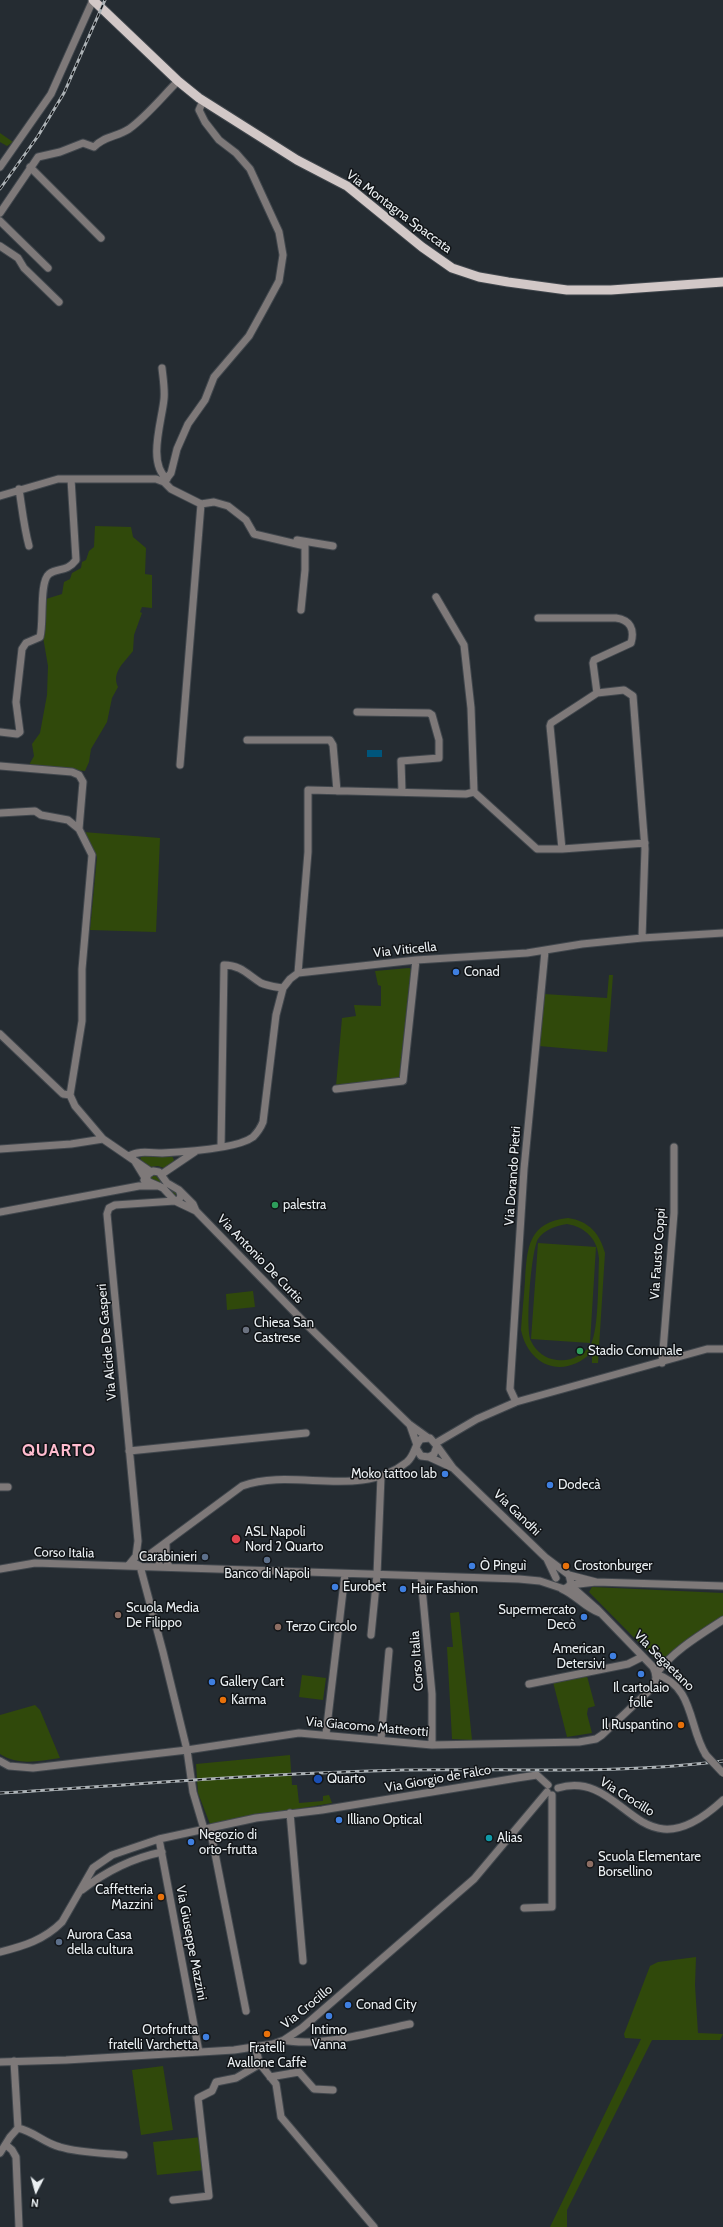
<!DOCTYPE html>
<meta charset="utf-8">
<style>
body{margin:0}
#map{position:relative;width:723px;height:2227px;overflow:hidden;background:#252c32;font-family:Cabin,sans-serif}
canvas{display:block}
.north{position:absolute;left:16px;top:2171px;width:40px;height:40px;-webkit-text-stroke:3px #111417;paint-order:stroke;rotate:186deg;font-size:11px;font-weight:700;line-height:16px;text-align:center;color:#eaeff2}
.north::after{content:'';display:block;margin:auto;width:14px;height:18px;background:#eaeff2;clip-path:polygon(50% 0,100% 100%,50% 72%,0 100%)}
</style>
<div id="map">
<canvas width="723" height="2227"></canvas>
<div class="north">N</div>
</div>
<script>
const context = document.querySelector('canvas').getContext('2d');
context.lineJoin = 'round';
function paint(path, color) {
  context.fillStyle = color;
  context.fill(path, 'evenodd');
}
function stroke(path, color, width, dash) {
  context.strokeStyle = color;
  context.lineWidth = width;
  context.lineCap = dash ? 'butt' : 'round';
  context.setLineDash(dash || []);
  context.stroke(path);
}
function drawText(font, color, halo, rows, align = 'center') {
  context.font = font + ' Cabin,sans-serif';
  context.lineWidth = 3;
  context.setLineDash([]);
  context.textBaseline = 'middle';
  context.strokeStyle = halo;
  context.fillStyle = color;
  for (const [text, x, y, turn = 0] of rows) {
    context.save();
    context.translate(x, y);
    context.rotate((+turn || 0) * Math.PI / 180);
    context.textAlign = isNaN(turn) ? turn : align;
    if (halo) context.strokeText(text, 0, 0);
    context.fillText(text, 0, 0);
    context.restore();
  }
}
paint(new Path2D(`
 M 0,133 L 13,142 L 7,146 L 0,142 Z
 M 95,526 L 131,527 L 133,537 L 146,548 L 145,574 L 152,575 L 152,608 L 142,607 L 140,612 L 142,613 L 134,635 L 133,651 C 125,662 111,672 118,687 L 112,698 L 107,722 L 91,749 L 89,762 L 85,771 L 29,765 L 34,756 L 32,744 L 40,733 L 47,695 L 48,666 L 43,637 L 46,599 L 62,594 L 64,582 L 70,579 L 72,573 L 81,568 L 82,562 L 86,560 L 89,551 L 94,547 Z
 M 83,832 L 160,838 L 156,932 L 90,930 L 97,857 Z
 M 409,968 L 411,969 L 399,1079 L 336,1086 L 342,1018 L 356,1016 L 354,1005 L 381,1006 L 381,986 L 378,985 L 375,971 Z
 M 609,975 L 613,975 L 607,1052 L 539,1046 L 544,994 L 607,998 Z
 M 140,1155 L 172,1156 L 174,1160 L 173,1163 L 164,1168 L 158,1166 L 150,1167 L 141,1160 Z
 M 152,1175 L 155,1175 L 167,1187 L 177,1192 L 175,1196 L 150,1179 Z
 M 568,1218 C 589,1221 600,1234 605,1253 L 598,1363 L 592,1363 L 592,1352 C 565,1379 529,1368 521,1330 C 522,1313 524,1297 525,1281 C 527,1248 528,1222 568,1218 ZM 567,1224 C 586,1227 598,1240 599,1259 C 598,1278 599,1328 591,1344 C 584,1355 570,1362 557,1360 C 546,1359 536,1352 531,1341 C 525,1329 531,1251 538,1239 C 545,1229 556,1226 567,1224 Z
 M 538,1243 L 596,1247 L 590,1343 L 531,1339 Z
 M 253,1291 L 255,1307 L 227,1310 L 226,1294 Z
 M 592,1587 L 723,1593 L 723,1617 L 660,1664 L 589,1592 Z
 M 459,1612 L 472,1740 L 452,1739 L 447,1647 L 453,1647 L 450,1613 Z
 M 302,1675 L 326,1678 L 323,1700 L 299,1697 Z
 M 587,1676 L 595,1706 L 588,1708 L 587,1714 L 592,1733 L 567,1737 L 553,1682 Z
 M 35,1705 L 40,1710 L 60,1758 C 38,1761 19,1766 0,1754 L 0,1715 Z
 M 290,1755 L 292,1785 L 297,1785 L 299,1803 L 323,1801 L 323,1796 L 329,1795 L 332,1803 L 210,1824 L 198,1793 L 196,1764 Z
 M 696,1957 L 695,1985 L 698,2033 L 723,2034 L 720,2040 L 652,2040 L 567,2210 L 567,2227 L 550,2227 L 641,2039 L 625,2038 L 624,2034 L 650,1966 L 658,1962 Z
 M 163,2066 L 173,2130 L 141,2135 L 132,2070 Z
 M 202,2137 L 205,2170 L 157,2175 L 153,2142 Z`), '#30490b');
paint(new Path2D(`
 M 367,750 L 382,750 L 382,757 L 367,757 Z`), '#00557b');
const minor = new Path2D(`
 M 0,167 L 51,94 L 93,0
 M 30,167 L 101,238
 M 0,213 L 38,157 L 60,152 L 83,143 L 94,147 C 104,136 117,137 129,129 C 147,116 162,97 178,81
 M 0,221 L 48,268
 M 0,246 L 18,258 L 24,268 L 59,302
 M 162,368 C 163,378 165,389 164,399 C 162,421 147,463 167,479
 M 164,482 L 171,473 L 177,449 L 188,424 L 205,400 L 214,377 L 249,336 L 265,307 L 279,281 L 283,255 L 279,232 L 250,169 L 236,153 L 219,140 L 205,122 L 199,110 L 203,101
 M 19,489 C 22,508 24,528 29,546
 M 0,496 L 58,479 L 156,479 L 164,482 L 171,489 L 201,504 L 214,502 L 228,506 L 246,520 L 254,534 L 305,546 L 305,570 L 301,610
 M 297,540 L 333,546
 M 436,597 L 464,645 L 471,708 L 474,792 L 537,849 L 562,849 L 550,726 L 551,723 L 597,693 L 624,690 L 633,696 L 645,849 L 642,938
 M 538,618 L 616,618 C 630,620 635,629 631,643 L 594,660 L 593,663 L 597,693
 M 357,712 L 429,713 L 432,715 L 439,740 L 439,758 L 401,761 L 402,792
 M 0,732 L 17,734 L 20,732 L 16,702 L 22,649 L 26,643 L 40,637 C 44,623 39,582 49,574 C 58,567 66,573 76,560 L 71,479
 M 247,740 L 330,740 L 333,745 L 337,791
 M 180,765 L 201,504
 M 0,766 L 72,772 L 79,775 L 83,782 L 79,829 L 92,855 L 82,969 L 82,1021 L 70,1095 L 75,1106 L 103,1139 L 151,1172
 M 0,813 L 35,811 L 41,815 L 68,820 L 79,829
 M 562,849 L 645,843
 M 298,973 L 308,852 L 308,790 L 466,794 L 474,792
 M 0,1034 L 63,1094 L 70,1095
 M 336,1089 L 403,1081 L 416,960
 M 221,1147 L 224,965 C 241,965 248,975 261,983 C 267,986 277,987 283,988
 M 0,1149 L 71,1144 L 103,1139
 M 129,1156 C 139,1150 151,1153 162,1153 C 182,1152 237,1149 253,1137 C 257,1133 261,1127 263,1122 L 276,1015 L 283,988 L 290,979 L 298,973 L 416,960 L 527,953 L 582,944 L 642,938 L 723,933
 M 134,1160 L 145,1178 L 144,1180
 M 153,1171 L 159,1172 L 167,1183 L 179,1190 L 181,1195 L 179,1200 L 175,1201 L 163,1188 L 147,1181 L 147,1175 Z
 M 162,1174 L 196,1151
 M 179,1190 L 193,1204 L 196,1211 L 309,1327 L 409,1424 L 427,1437
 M 0,1212 L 139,1186 L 159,1186
 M 662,1363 L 674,1213 L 674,1147
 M 516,1402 L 510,1389 L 524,1169 L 545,951
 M 410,1425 L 417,1445
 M 436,1443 L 477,1419 L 516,1402 L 707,1349 L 723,1349
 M 437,1446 L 453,1468
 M 129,1451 L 306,1433
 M 429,1457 L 453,1468 L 545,1557 L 569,1575 L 596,1582
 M 0,1487 L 8,1487
 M 166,1543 L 166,1557 L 169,1567
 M 146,1557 L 242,1486 C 294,1467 359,1500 407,1462 C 415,1455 414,1446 421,1439 L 430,1438 L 437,1446 L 434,1454 L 429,1457 L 421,1456 L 416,1448
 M 547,1559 L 556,1578
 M 136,1564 L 140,1566 L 163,1652 L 187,1750 L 193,1792 L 204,1829
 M 128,1566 L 136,1556 L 138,1541 L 107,1214 L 109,1208 L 115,1205 L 175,1201 L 196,1211
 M 159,1567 L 159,1548
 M 0,1569 L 35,1563 L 519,1579 L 540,1581 L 564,1589 L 568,1587 L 571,1583 L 569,1575
 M 421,1577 L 432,1694 L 432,1745
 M 570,1585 L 596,1582 L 723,1586
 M 562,1589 C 576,1595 585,1608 600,1613
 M 371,1635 L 377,1575 L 381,1476
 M 656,1674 C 695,1687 688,1727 706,1755
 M 656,1674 C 673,1651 700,1635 723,1620
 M 529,1684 L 628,1664 L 642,1657
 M 326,1734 L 345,1574
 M 381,1739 L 389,1651
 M 0,1761 L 9,1766 L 33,1768 L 187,1750 L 299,1733 L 432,1745 L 579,1742 L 596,1739 L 602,1735 L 652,1688 C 657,1681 657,1675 653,1667 L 596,1608 L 570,1585
 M 558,1788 C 627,1768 637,1880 723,1800
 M 290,1813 L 303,1961
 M 210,1828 L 246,2011
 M 159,1839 L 199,2052
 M 82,1890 C 105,1872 133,1858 162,1852
 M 524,1908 L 552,1907 L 552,1795
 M 0,1952 C 24,1946 44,1940 62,1922 L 93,1868 L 112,1855 L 159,1839 L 256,1818 L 322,1810 L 517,1778 L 537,1775 L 548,1785
 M 284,2040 C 318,2048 376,2031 410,2024
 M 255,2047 L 260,2064 L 276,2084 L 281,2117 L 374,2227
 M 0,2062 L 66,2060 L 234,2050 L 273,2044 L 284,2040 L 302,2028 L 474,1879 L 547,1792
 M 270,2077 L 299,2072 L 314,2089 L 333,2090
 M 18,2128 C 35,2132 44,2143 60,2147 C 80,2153 103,2153 124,2155
 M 6,2145 L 12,2150 L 16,2157 L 19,2227
 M 0,2153 L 10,2137 L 18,2128 L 14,2061
 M 173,2200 L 209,2196 L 198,2098 L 212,2091 L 216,2082 L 236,2078 L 260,2064`);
const major = new Path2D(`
 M 93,0 L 178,81 L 199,98 L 297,160 L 347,186 L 422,247 L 452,268 L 479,277 L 508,282 L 567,290 L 611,290 L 723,282`);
stroke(minor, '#41474d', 9);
stroke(major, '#41474d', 11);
stroke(minor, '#7e7979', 7);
stroke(major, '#d2c8c7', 9);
const rail = new Path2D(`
 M 0,189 L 38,136 L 64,93 L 105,0
 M 0,1793 C 134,1785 269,1773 403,1770 C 510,1768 617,1775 723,1761`);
stroke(rail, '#adb3b7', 3);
stroke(rail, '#111417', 1.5, [4.5]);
const minorBridge = new Path2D(`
 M 706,1755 L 723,1773`);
stroke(minorBridge, '#41474d', 9, []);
stroke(minorBridge, '#7e7979', 7);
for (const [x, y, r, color] of [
 [456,972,4,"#3f7fe0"],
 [275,1205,4,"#2e9e5b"],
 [246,1330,4,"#6b7280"],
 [580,1351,4,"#2e9e5b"],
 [445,1474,4,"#3f7fe0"],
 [550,1485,4,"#3f7fe0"],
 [236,1539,5,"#e0444e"],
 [205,1557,4,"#5c6f8a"],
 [267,1560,4,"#5c6f8a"],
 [472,1566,4,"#3f7fe0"],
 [566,1566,4,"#e8710a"],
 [335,1587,4,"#3f7fe0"],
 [403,1589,4,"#3f7fe0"],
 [118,1615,4,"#8d6e63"],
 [584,1617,4,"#3f7fe0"],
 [278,1627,4,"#8d6e63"],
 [613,1656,4,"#3f7fe0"],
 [641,1674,4,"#3f7fe0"],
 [212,1682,4,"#3f7fe0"],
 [223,1700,4,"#e8710a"],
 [681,1725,4,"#e8710a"],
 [318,1779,5,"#1a4fb4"],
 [339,1820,4,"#3f7fe0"],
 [489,1838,4,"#0f9aa8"],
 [191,1842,4,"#3f7fe0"],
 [590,1864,4,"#8d6e63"],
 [161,1897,4,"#e8710a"],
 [59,1942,4,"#5c6f8a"],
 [348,2005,4,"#3f7fe0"],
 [329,2016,4,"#3f7fe0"],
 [267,2034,4,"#e8710a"],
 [206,2037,4,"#3f7fe0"]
]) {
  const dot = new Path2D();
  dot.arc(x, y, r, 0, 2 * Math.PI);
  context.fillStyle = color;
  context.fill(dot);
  stroke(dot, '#111417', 1.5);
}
drawText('13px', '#eaeff2', '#111417', [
 ["Via Montagna Spaccata",399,212,37],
 ["Via Viticella",405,950,-6],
 ["Via Dorando Pietri",513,1176,-86],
 ["Via Fausto Coppi",658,1254,-86],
 ["Via Antonio De Curtis",260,1259,46],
 ["Via Alcide De Gasperi",107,1342,-95],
 ["Via Gandhi",517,1513,44],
 ["Corso Italia",64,1553,1],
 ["Corso Italia",417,1661,-94],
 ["VIa Segaetano",664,1661,45],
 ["Via Giacomo Matteotti",367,1727,5],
 ["Via Giorgio de Falco",438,1779,-10],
 ["Via Crocillo",627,1797,32],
 ["Via Giuseppe Mazzini",191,1943,79],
 ["Via Crocillo",307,2007,-39]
]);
drawText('13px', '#eaeff2', '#111417', [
 ["Conad",464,972],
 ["palestra",283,1205],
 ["Chiesa San",254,1323],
 ["Castrese",254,1338],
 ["Stadio Comunale",588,1351],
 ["Moko tattoo lab",437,1474,"right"],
 ["Dodecà",558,1485],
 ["ASL Napoli",245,1532],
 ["Nord 2 Quarto",245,1547],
 ["Carabinieri",197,1557,"right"],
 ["Ò Pinguì",480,1566],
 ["Crostonburger",574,1566],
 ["Banco di Napoli",267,1574,"center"],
 ["Eurobet",343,1587],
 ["Hair Fashion",411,1589],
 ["Scuola Media",126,1608],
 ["De Filippo",126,1623],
 ["Supermercato",576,1610,"right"],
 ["Decò",576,1625,"right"],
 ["Terzo Circolo",286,1627],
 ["American",605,1649,"right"],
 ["Detersivi",605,1664,"right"],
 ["Gallery Cart",220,1682],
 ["Il cartolaio",641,1688,"center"],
 ["folle",641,1703,"center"],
 ["Karma",231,1700],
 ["Il Ruspantino",673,1725,"right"],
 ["Quarto",327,1779],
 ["Illiano Optical",347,1820],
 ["Negozio di",199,1835],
 ["orto-frutta",199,1850],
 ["Alias",497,1838],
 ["Scuola Elementare",598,1857],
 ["Borsellino",598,1872],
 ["Caffetteria",153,1890,"right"],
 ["Mazzini",153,1905,"right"],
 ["Aurora Casa",67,1935],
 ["della cultura",67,1950],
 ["Conad City",356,2005],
 ["Ortofrutta",198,2030,"right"],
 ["fratelli Varchetta",198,2045,"right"],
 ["Intimo",329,2030,"center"],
 ["Vanna",329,2045,"center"],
 ["Fratelli",267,2048,"center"],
 ["Avallone Caffè",267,2063,"center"]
], 'left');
context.letterSpacing = '1px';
drawText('bold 17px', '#ffbccf', '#111417', [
 ["QUARTO",59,1451]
]);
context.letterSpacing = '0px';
</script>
